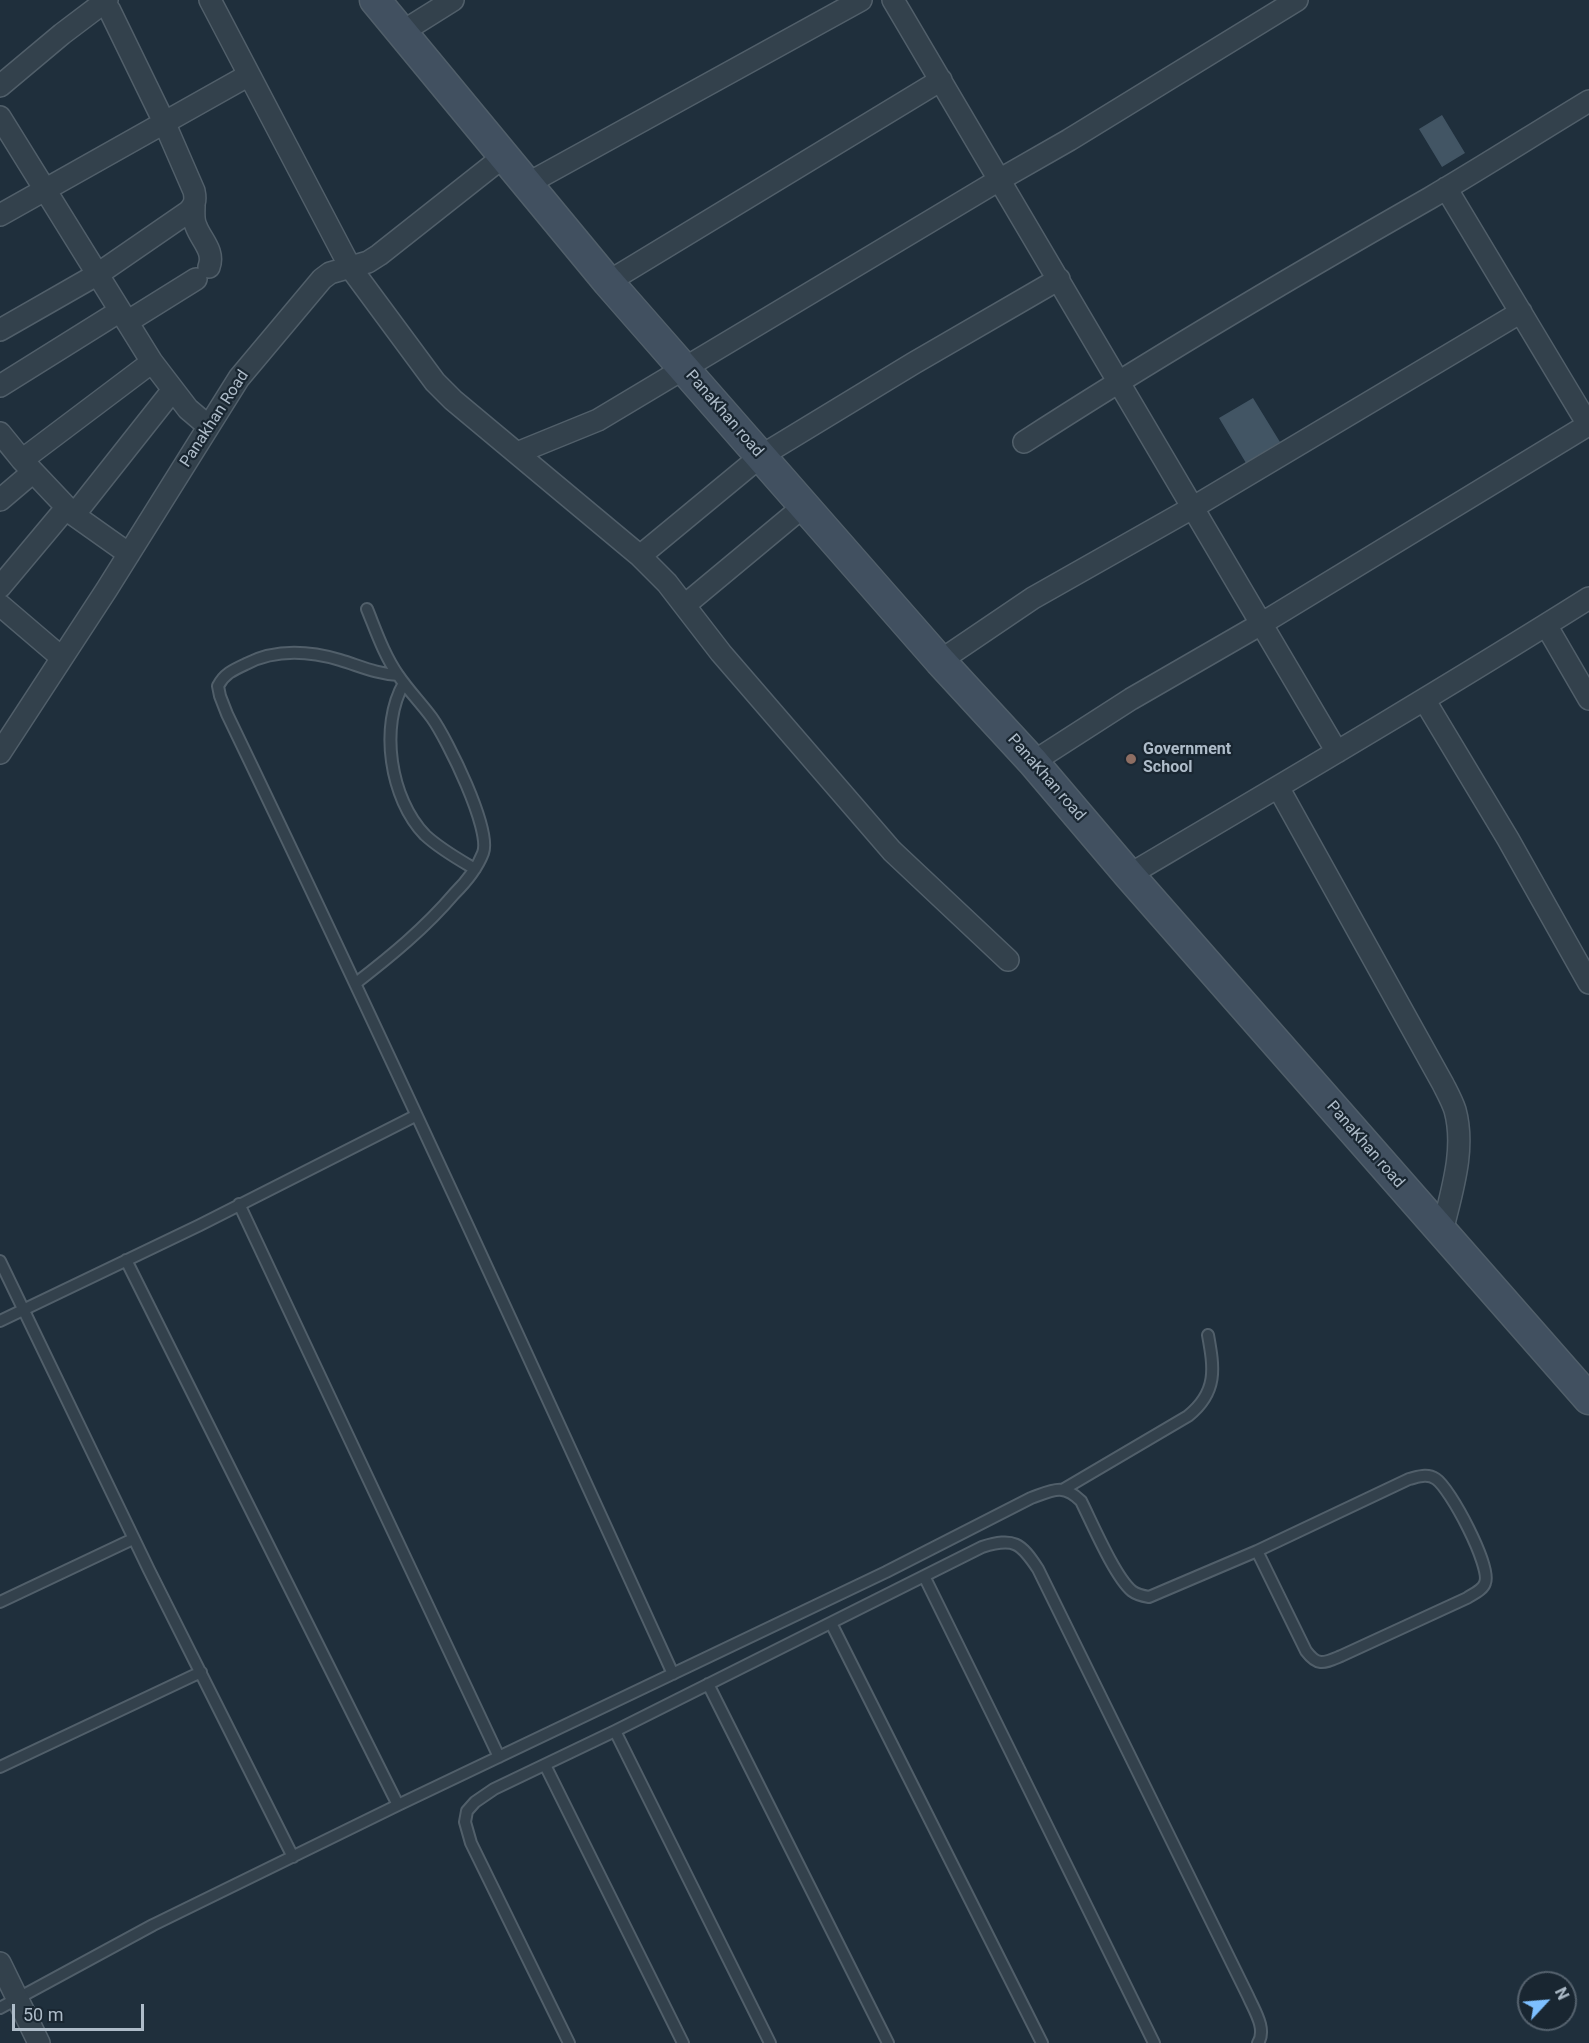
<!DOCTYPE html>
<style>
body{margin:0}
#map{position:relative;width:1589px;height:2043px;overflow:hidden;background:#1f2f3c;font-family:Roboto,sans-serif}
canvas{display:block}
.north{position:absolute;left:1517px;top:1971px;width:60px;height:60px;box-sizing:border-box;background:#192631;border:2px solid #55626e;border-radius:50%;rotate:64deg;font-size:16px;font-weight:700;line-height:24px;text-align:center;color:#aebcc9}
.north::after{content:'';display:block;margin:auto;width:21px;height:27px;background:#7dbfff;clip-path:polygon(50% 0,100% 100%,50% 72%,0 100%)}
.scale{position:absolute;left:12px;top:2004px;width:132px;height:27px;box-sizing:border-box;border:3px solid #aebcc9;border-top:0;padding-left:8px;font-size:18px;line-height:21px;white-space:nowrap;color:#aebcc9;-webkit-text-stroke:4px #192631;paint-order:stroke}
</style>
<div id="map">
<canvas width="1589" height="2043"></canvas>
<div class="north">N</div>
<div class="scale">50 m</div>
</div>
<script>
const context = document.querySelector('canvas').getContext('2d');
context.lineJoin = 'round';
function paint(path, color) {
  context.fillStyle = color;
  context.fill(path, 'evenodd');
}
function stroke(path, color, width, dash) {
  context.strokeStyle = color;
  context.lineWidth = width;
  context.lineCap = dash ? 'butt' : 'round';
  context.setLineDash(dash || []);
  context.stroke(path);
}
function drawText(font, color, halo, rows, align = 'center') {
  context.font = font + ' Roboto,sans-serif';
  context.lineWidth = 4.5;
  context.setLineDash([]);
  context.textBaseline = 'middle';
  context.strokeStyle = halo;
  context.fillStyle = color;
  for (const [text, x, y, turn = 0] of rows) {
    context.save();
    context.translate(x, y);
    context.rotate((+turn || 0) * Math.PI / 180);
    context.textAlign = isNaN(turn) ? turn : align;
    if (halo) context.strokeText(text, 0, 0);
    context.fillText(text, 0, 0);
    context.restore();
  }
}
paint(new Path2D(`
 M 1442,115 L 1465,153 L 1442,167 L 1419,129 Z
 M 1253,398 L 1280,442 L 1246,463 L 1219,418 Z`), '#425564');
const lane = new Path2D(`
 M 398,675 C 377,674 360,666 340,660 C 309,651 275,649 246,664 C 233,670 224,674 218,686 L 220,696 L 227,714 C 380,1032 527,1353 673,1674
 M 404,683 C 379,726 390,799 425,835 C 440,849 458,859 475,869
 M 356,983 C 391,956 425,928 454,894 C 466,882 477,869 483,853 C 492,830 447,739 432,718 C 421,703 408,690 398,675 C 384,655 376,631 367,609
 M 239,1204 L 499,1757
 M 126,1260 L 398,1805
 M 0,1261 L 149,1570 L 293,1857
 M 0,1321 L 200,1225 L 415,1116
 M 1064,1489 L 1188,1416 C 1218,1392 1214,1368 1208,1335
 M 924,1576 L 1154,2043
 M 0,1602 L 133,1539
 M 831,1623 L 1042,2043
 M 708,1684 L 888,2043
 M 615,1731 L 770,2043
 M 545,1765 L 683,2043
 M 0,1767 L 201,1672
 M 0,2008 L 153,1925 L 398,1805 L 886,1572 L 1031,1498 C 1053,1490 1063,1483 1081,1501 C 1092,1523 1115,1577 1132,1591 C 1137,1595 1143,1596 1149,1597 L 1257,1551 L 1409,1479 C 1418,1477 1427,1473 1436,1479 C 1450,1488 1492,1567 1485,1583 C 1483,1590 1473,1594 1467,1598 L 1341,1656 C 1324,1663 1318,1667 1306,1651 L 1257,1551
 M 569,2043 L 471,1843 L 465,1822 L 467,1811 L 475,1802 L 494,1789 L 615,1731 L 982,1547 C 1014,1537 1021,1543 1038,1569 L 1248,1996 C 1254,2010 1267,2029 1258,2043`);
const street = new Path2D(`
 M 210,0 L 350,267 L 435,382 L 453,400 L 640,556 L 667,583 L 721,653 L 892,851 L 1008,960
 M 893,0 L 1337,752
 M 402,32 L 453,0
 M 0,86 L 62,34 L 107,0
 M 0,117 L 152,362 L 188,409 L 208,426
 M 527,184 L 861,0
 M 1446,188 L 1589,426
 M 194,206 C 194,212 193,220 196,226 C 201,240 215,251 209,267
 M 0,215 L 249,75
 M 608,282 L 941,80
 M 127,322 L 196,279
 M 0,330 L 98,274 L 188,212 C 195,205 196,200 194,191 L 164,122 L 110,11 L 103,0
 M 0,386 L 120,311
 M 0,433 L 22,460 L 74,515 L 129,554
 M 1024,442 C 1157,356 1293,276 1430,198 C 1483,167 1536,133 1589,101
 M 517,453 L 598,420 L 999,180 L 1069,140 L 1297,0
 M 22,460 L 152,362
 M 0,500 L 33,472
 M 74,515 L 172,391
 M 640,556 L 761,456 L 914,363 L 1059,279
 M 0,587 L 67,507
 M 0,605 L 62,658
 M 685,605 L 804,506
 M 1546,625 L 1589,699
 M 940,661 L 1033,598 L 1192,508 L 1521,312
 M 1425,701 L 1508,839 L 1589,983
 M 0,753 L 107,589 L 239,378 L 322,279 L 330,273 L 368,262 L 379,255 L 503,157
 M 1033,762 L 1131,699 L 1261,624 L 1588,425
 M 1278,787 L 1443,1084 C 1447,1092 1452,1101 1455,1110 C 1466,1150 1451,1193 1442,1232
 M 1129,875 C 1283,784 1438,693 1589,598
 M 0,1963 L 39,2043`);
const secondary = new Path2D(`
 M 375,0 L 608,282 L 940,661 L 1033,762 L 1129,875 L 1589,1399`);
stroke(lane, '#515f6a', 14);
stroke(street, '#515f6a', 24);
stroke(secondary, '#515f6a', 33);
stroke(lane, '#33414c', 10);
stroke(street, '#33414c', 21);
stroke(secondary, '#415060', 30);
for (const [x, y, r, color] of [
 [1131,759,6,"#8d6e63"]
]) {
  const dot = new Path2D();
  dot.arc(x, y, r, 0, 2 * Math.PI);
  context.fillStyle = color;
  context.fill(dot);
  stroke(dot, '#192631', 2);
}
drawText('16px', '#aebcc9', '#192631', [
 ["PanaKhan road",724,414,49],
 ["Panakhan Road",215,419,-57],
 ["PanaKhan road",1046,778,49],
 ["PanaKhan road",1365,1145,49]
]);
drawText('bold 16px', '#aebcc9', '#192631', [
 ["Government",1143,750],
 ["School",1143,768]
], 'left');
</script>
